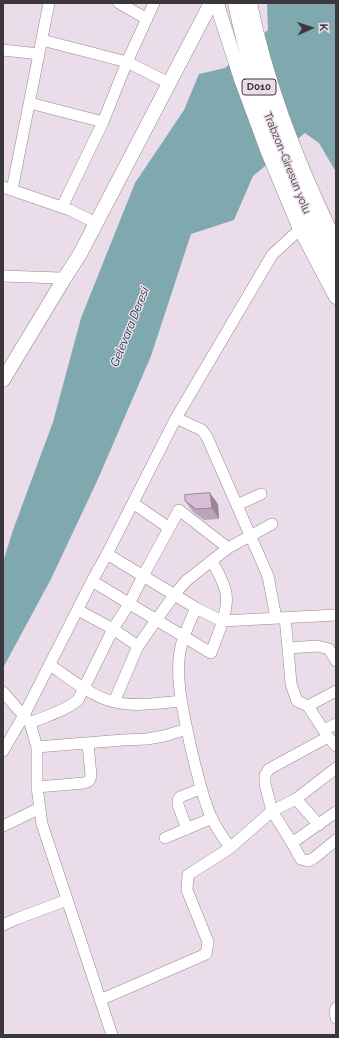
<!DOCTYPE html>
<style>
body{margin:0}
#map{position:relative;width:339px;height:1038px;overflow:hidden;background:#eadde9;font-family:Raleway,sans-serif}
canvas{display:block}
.frame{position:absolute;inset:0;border:4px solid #3c373c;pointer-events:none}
.north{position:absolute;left:291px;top:8px;width:40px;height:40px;-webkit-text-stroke:3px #eadde9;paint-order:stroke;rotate:87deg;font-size:11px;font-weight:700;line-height:16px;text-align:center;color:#3c373c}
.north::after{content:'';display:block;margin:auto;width:14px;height:18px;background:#3c373c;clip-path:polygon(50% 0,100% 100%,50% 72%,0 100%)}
</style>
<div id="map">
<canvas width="339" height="1038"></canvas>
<div class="frame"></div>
<div class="north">K</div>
</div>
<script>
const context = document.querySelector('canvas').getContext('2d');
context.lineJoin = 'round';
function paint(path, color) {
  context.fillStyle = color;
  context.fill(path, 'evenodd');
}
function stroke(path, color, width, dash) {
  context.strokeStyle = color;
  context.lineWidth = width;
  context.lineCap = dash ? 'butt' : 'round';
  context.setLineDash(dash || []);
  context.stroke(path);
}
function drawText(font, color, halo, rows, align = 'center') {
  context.font = font + ' Raleway,sans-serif';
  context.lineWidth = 3;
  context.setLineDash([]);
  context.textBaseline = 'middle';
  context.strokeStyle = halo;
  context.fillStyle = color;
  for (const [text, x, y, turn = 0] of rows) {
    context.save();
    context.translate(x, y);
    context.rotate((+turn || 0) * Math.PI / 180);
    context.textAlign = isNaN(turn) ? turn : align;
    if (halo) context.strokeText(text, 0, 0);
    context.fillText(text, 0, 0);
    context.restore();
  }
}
paint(new Path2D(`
 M 267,3 L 336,3 L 336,172 L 319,143 L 305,133 L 253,176 L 234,220 L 191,234 L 151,356 L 98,479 L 51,579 L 3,668 L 3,562 L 13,530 L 53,422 L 81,318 L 135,183 L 184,110 L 199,74 L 225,68 L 268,30 Z`), '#7fa9af');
const minor = new Path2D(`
 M 119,3 L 147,19
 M 42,40 L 127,62 L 169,83
 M 3,50 L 39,54
 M 30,103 L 103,122
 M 3,187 L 70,210 L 96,223
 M 12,190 L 49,3
 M 62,207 L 103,122 L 127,62 L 154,3
 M 3,276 L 60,278 L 64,279
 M 176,418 L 202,430 L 207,437 L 268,576 L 276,618
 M 133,503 L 169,528
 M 237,505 L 261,494
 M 107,554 L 196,608 L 222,621 L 336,615
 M 92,581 L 211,653 C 217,636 229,611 226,593 C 224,582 217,571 212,561
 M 196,608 C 190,622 183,635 180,651 C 175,681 184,714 190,744 C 196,769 201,793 211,817 C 216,828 224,838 230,848
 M 78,610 L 113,629 L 138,646
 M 285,618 L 288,648
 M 336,661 L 329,649 L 317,646 L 288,648 L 291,684 L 297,701 L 308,706 L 328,737 L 336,746
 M 50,665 C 68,677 92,697 114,702 C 136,707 160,703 182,701
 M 3,692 L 30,723 L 37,747 L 37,787 L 42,824 L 112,1035
 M 114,702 L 138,646 L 174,595 L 186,581 L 228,548 L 272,524
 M 308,706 L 336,691
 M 30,723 C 46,716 65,711 78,700 L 113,629 L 129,604 L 143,576 L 179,510 L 228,548
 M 324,730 L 336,724
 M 328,737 L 269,769 L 265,775 L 265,784 L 272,811 L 292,843 L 336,812
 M 37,747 L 123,740 L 147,739 L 164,736 L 187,729
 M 3,751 L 24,715 L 92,581 L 107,554 L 176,418 L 272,255 L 300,229
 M 37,787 L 84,783 L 89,781 L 91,776 L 88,743
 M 296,799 L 319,825
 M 3,826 L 40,808
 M 187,829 L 178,805 L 178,800 L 180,797 L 200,789
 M 165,838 L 212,818
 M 292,843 L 301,859 L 308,861 L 314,858 L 336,840
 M 3,925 L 16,919 L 67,900
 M 100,1000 L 206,954 L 208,942 L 187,890 L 188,875 L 230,848 L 272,811 L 296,799 L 336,768
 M 336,1008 L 335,1012 L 336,1018`);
const major = new Path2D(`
 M 217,3 L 220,14 L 241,79 L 268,152 L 300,229 L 336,297
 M 3,380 L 64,279 L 80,254 L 211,3`);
const highway = new Path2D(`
 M 236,3 C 249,68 272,131 298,192 C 310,219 321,247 336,272
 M 249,3 C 266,87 298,168 336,245`);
stroke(minor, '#948893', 12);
stroke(major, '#948893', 15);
stroke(highway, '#948893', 17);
stroke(minor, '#fff', 11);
stroke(major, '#fff', 14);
stroke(highway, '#fff', 16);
paint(new Path2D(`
 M 185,501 L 218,504 L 219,519 L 204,520 L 193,512 Z`), '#bba3ba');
paint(new Path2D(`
 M 210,493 L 218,504 L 219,519 L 212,508 Z`), '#998597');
const building = new Path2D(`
 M 210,493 L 212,508 L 196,509 L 185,501 L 185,495 Z`);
paint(building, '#dabed8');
stroke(building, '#998597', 1);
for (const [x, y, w] of [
 [259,87,34]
]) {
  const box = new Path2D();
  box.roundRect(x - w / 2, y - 8, w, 16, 3);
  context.fillStyle = '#eadde9';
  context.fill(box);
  stroke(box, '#3c373c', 1);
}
drawText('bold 10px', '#3c373c', null, [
 ["D010",259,87]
]);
drawText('11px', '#3c373c', '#eadde9', [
 ["Trabzon-Giresun yolu",287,163,68]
]);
drawText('italic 12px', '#073237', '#eadde9', [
 ["Gelevara Deresi",130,327,-68]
]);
</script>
